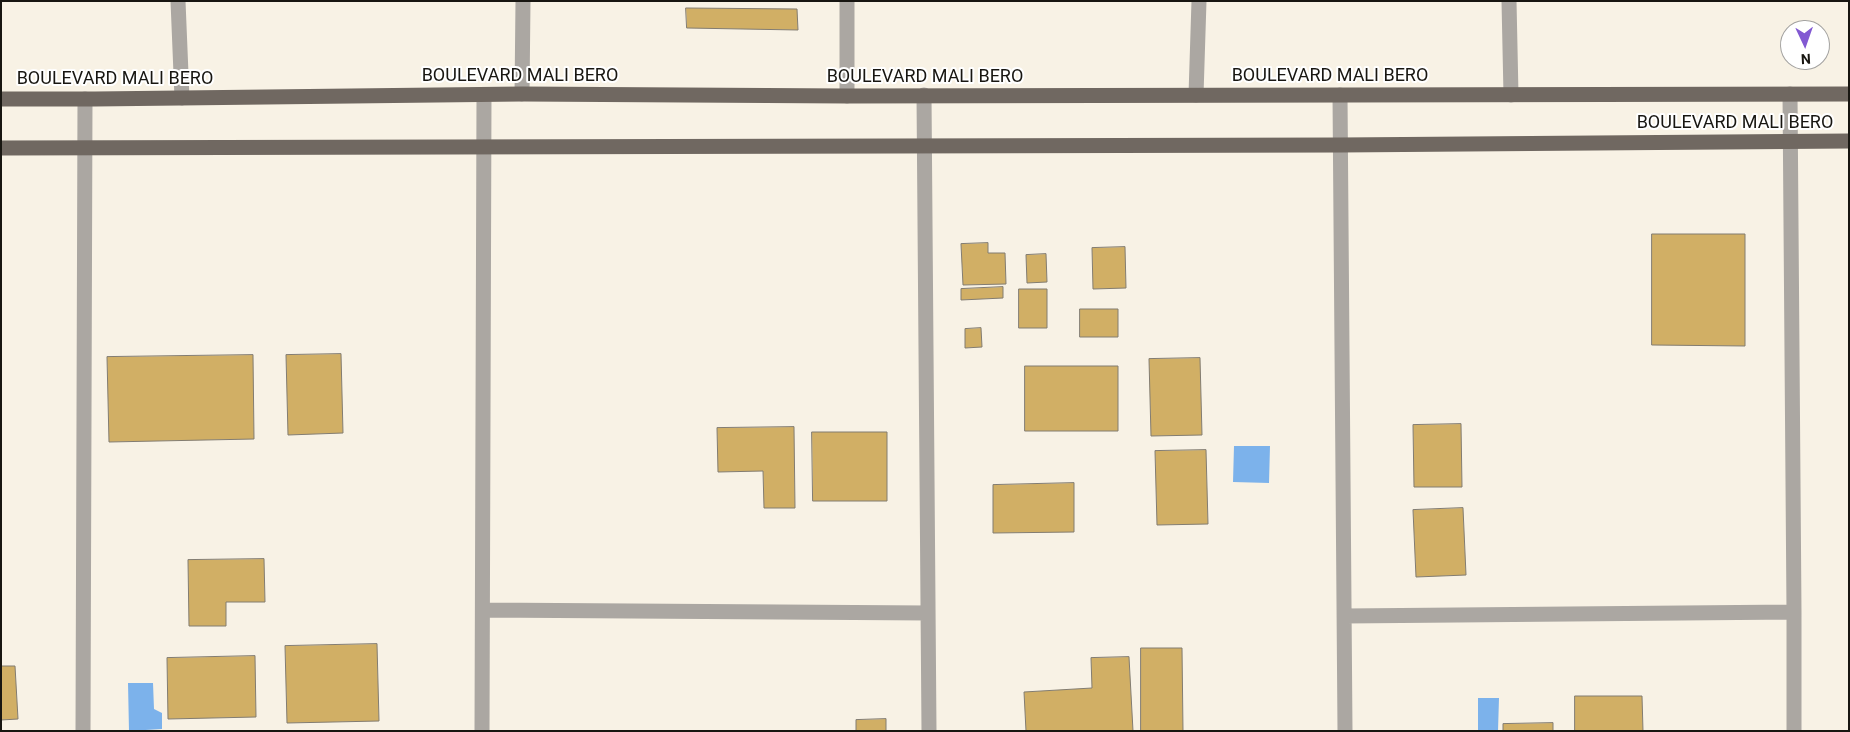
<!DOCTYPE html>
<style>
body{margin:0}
#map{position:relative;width:1850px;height:732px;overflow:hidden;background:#f8f2e5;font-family:Roboto,sans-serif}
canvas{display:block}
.frame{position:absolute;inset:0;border:2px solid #181611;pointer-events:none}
.north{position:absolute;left:1780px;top:20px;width:50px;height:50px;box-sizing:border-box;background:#fff;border:1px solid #a3a2a0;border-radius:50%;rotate:177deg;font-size:14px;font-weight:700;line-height:20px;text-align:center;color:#181611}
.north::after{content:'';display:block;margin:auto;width:18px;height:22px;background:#8259d2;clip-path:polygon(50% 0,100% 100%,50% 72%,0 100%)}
</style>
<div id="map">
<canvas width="1850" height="732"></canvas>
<div class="frame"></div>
<div class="north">N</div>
</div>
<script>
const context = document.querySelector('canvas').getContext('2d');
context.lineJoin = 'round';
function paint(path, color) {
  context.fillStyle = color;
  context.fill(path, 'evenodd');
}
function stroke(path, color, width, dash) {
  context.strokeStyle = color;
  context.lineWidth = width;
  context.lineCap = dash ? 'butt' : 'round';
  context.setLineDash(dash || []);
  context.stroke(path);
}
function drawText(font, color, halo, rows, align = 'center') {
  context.font = font + ' Roboto,sans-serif';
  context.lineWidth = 4;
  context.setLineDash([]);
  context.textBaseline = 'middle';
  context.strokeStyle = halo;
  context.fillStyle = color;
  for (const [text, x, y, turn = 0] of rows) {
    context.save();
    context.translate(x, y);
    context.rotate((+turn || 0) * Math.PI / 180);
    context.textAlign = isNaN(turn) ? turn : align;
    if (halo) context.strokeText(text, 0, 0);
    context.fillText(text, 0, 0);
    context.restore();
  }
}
paint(new Path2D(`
 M 1234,446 L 1270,446 L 1269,483 L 1233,482 Z
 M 128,683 L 153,683 L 154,709 L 162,713 L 162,729 L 129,731 Z
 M 1478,698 L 1499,698 L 1498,731 L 1478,731 Z`), '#7cb2eb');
const building = new Path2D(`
 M 686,8 L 797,9 L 798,30 L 687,28 Z
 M 1652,234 L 1745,234 L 1745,346 L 1652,345 Z
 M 988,243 L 988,253 L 1005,253 L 1006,284 L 963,285 L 961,244 Z
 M 1125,247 L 1126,288 L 1093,289 L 1092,248 Z
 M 1046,254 L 1047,282 L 1027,283 L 1026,255 Z
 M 1003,287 L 1003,298 L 961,300 L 961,289 Z
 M 1019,289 L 1047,289 L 1047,328 L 1019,328 Z
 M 1080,309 L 1118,309 L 1118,337 L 1080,337 Z
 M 981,328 L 982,347 L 965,348 L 965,329 Z
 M 341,354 L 343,433 L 288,435 L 286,355 Z
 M 253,355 L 254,439 L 109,442 L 107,357 Z
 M 1200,358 L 1202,435 L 1151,436 L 1149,359 Z
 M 1025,366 L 1118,366 L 1118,431 L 1025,431 Z
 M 1461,424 L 1462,487 L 1414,487 L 1413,425 Z
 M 794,427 L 795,508 L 764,508 L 763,471 L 718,472 L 717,428 Z
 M 812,432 L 887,432 L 887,501 L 813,501 Z
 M 1206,450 L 1208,524 L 1157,525 L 1155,451 Z
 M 1074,483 L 1074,532 L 993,533 L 993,485 Z
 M 1463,508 L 1466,575 L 1416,577 L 1413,510 Z
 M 264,559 L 265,602 L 226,602 L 226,626 L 189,626 L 188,560 Z
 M 377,644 L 379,721 L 287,723 L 285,646 Z
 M 1141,648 L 1182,648 L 1183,731 L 1141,731 Z
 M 255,656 L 256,717 L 168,719 L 167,658 Z
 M 1129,657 L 1133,731 L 1026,731 L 1024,692 L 1092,688 L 1091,658 Z
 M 1,666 L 15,666 L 18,719 L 1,720 Z
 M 1575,696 L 1642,696 L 1643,731 L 1575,731 Z
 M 886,719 L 886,731 L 856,731 L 856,720 Z
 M 1553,723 L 1553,731 L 1503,731 L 1503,724 Z`);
paint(building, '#d1af65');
stroke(building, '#827c71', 1);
stroke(new Path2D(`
 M 178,1 L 182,98
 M 847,1 L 847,96
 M 1509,1 L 1511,95
 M 522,94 L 523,1
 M 1790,94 L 1794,612 L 1794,731
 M 924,95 L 929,731
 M 1196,95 L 1199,1
 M 1340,95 L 1345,731
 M 483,610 L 928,613
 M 1345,616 L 1794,612
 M 83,731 L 85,99
 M 482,731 L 484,95`), '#aba7a2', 15);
stroke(new Path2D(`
 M 1,99 L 95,99 L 522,94 L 847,96 L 1849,94
 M 1,148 L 1340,145 L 1849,141`), '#706861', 15);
drawText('18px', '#181611', '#fff', [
 ["BOULEVARD MALI BERO",520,76],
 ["BOULEVARD MALI BERO",1330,76],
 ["BOULEVARD MALI BERO",925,77],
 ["BOULEVARD MALI BERO",115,79],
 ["BOULEVARD MALI BERO",1735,123]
]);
</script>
